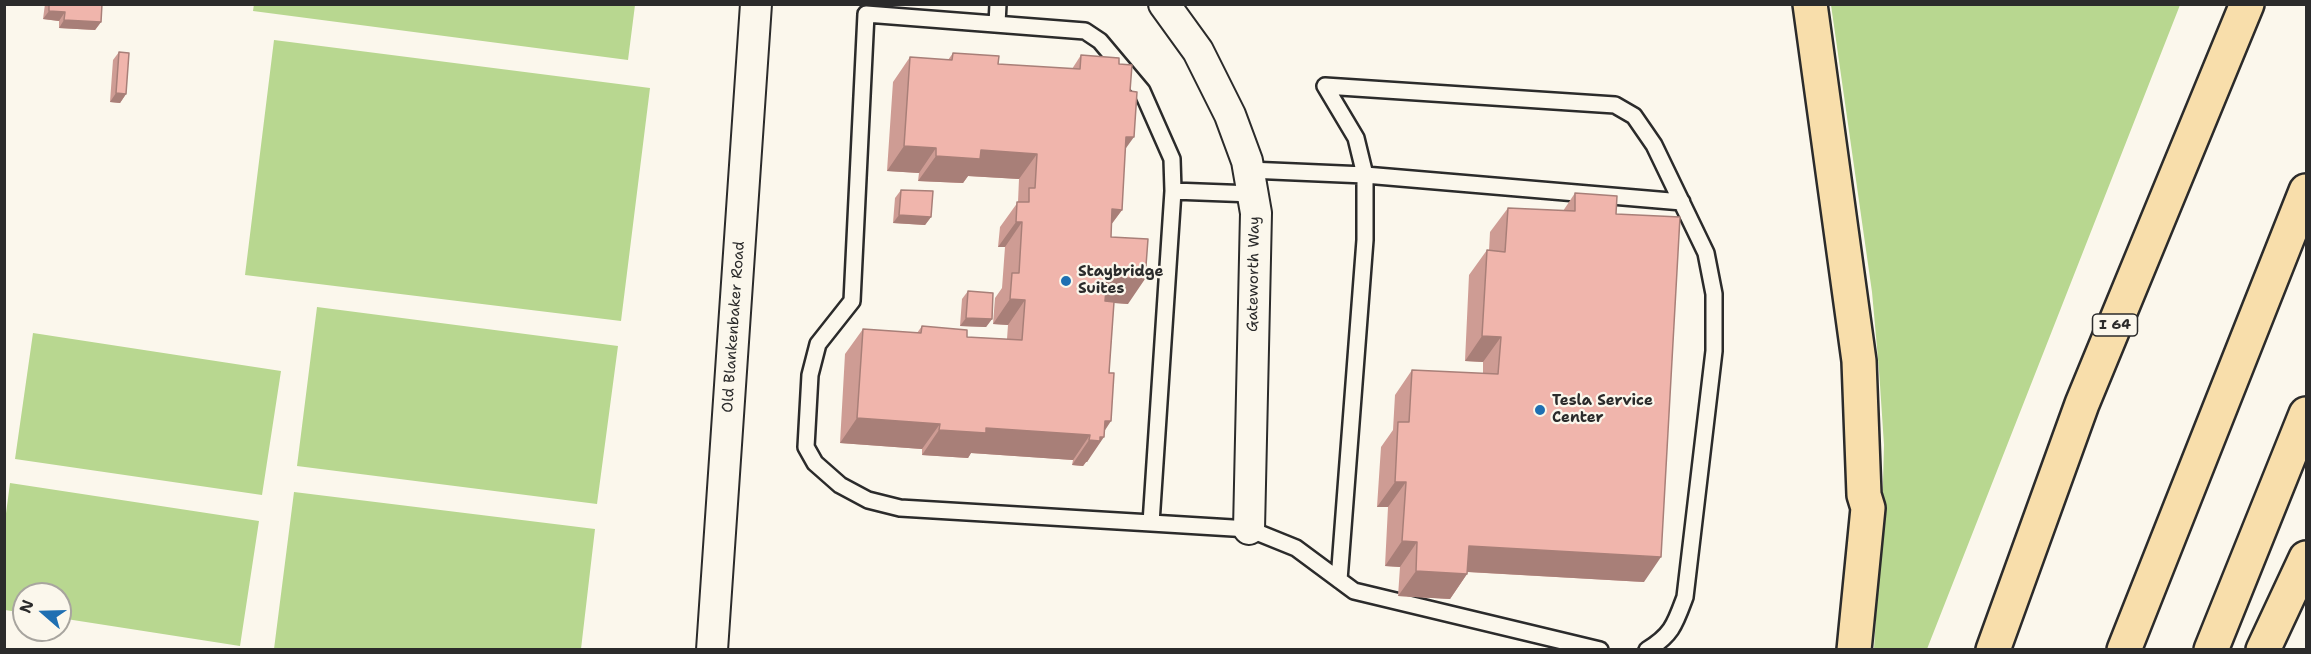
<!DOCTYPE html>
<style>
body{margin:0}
#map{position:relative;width:2311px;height:654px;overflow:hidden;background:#fbf7ec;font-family:"Shantell Sans",sans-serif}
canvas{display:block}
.frame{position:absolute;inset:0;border:6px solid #2b2b2b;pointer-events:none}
.north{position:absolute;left:12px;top:582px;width:60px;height:60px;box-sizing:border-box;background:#fbf7ec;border:2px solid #a8a59f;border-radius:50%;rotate:290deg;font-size:16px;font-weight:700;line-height:24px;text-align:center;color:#2b2b2b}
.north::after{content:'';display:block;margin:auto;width:21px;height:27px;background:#1f6fb2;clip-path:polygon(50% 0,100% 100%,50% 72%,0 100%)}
</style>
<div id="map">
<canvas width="2311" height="654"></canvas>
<div class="frame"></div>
<div class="north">N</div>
</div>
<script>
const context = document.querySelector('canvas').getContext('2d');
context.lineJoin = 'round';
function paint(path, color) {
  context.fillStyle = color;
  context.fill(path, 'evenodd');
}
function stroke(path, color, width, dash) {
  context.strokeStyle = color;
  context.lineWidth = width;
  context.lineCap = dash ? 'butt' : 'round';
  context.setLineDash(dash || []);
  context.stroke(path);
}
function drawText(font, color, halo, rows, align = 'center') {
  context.font = font + ' "Shantell Sans",sans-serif';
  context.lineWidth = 4.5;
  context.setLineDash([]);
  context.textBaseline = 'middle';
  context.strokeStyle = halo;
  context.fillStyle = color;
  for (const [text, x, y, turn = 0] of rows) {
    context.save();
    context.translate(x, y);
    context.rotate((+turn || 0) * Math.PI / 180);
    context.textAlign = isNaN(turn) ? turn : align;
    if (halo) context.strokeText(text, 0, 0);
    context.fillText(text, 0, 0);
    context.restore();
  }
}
paint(new Path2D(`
 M 254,4 L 635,4 L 635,5 L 628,60 L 253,11 Z
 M 1831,5 L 2180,5 L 1927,649 L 1874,649 L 1882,520 L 1884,445 L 1879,370 L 1872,292 Z
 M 274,40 L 650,88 L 621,321 L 245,275 Z
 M 317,307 L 618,346 L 597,504 L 297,466 Z
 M 33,333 L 281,371 L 262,495 L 15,459 Z
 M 10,483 L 259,521 L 240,646 L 60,618 L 60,594 L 24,594 L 24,613 L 5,610 L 5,521 Z
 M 294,492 L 595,529 L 581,649 L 274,649 Z`), '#b8d790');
const lane = new Path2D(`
 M 997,24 L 998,4
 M 1249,170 L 1365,175 L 1682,202
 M 1253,194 L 1173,191 L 1151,523 L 1249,529 L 1296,548 L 1354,591 L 1600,650
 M 1151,523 L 900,508 L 868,500 L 840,485 L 815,463 L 806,447 L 810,375 L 818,344 L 852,301 L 866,14 L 1085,31 L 1100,41 L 1142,91 L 1172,159 L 1173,191
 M 1339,580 L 1365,240 L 1365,175 L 1356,138 L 1325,86 L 1615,105 L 1634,116 L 1654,145 L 1706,253 L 1714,294 L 1714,351 L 1685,597 C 1675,624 1672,635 1647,650`);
const street = new Path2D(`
 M 1164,4 L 1198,51 L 1230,115 L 1247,161 L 1256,213 L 1249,529
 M 712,650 L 756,4`);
const highway = new Path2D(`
 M 1810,4 L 1859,361 L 1864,495 L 1868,508 L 1854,650
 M 1993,650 L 2082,404 L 2247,4
 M 2124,650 L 2306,191
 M 2211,650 L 2306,414
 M 2263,650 L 2306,558`);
stroke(lane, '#2b2b2b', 20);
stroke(street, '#2b2b2b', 34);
stroke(highway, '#2b2b2b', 38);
stroke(lane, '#fbf7ec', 15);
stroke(street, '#fbf7ec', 30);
stroke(highway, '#f8deab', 33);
paint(new Path2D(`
 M 45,4 L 102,4 L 101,22 L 95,30 L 59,28 L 59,21 L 43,19 Z
 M 119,52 L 126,94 L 120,103 L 110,102 L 113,60 Z
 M 953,53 L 998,64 L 1072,69 L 1081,55 L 1119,64 L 1125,149 L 1122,210 L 1111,225 L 1111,237 L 1128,304 L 1114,303 L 1105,430 L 1087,462 L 1086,462 L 1083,466 L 1072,465 L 1073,460 L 971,453 L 968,458 L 922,455 L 922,449 L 840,443 L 845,354 L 863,329 L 917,333 L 922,326 L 967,337 L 1007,339 L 1008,325 L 993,324 L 995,298 L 1002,288 L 1005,247 L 998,247 L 1000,227 L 1018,202 L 1019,179 L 968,176 L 963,183 L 918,181 L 919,173 L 887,171 L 893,82 L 910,57 L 948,60 Z
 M 901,190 L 931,217 L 925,225 L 893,223 L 895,198 Z
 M 1575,193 L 1616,214 L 1644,582 L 1467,572 L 1467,574 L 1450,599 L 1398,596 L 1400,567 L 1385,566 L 1388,507 L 1377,507 L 1381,447 L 1393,430 L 1395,395 L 1412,370 L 1483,374 L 1483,362 L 1465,361 L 1469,275 L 1487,250 L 1489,251 L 1490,232 L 1508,208 L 1563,211 Z
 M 968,291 L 992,319 L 986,327 L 960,326 L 962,299 Z`), '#ce9c94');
paint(new Path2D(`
 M 49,11 L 65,12 L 59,21 L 43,19 Z
 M 64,20 L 101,22 L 95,30 L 59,28 Z
 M 116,93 L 126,94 L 120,103 L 110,102 Z
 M 1126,137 L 1134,137 L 1116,162 Z
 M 904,146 L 936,148 L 919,173 L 887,171 Z
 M 981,150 L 1037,154 L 1019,179 L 968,176 L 963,183 L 918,181 L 936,156 Z
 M 1112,209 L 1122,210 L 1104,234 Z
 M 899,215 L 931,217 L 925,225 L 893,223 Z
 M 1016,222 L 1022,222 L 1005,247 L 998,247 Z
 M 1107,277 L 1145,279 L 1128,304 L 1089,301 Z
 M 1010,299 L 1025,300 L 1008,325 L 993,324 Z
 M 966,318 L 992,319 L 986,327 L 960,326 Z
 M 1482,336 L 1501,337 L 1483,362 L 1465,361 Z
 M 857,418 L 940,424 L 922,449 L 840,443 Z
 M 1105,421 L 1111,421 L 1098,441 L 1100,437 L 1104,437 L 1087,462 L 1086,462 L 1083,466 L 1072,465 L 1089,440 Z
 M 986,428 L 1090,435 L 1073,460 L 971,453 L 968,458 L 922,455 L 939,430 Z
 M 1395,482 L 1406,482 L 1388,507 L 1377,507 Z
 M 1402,541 L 1417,542 L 1400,567 L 1385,566 Z
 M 1469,546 L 1661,557 L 1644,582 L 1452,571 Z
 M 1416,571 L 1467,574 L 1450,599 L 1398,596 Z`), '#a87f78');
const building = new Path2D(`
 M 49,4 L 102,4 L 101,22 L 64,20 L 65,12 L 49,11 Z
 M 119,52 L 129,53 L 126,94 L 116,93 Z
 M 953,53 L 999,56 L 998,64 L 1080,69 L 1081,55 L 1119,58 L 1119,64 L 1132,65 L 1130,91 L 1137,92 L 1134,137 L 1126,137 L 1122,210 L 1112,209 L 1111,237 L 1148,239 L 1145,279 L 1107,277 L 1105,301 L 1114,302 L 1109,373 L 1114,373 L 1111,421 L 1105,421 L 1104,437 L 1100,437 L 1100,441 L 1089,440 L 1090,435 L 986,428 L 986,433 L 939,430 L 940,424 L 857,418 L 863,329 L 921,333 L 922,326 L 967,330 L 967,337 L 1022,340 L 1025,300 L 1010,299 L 1012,273 L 1019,273 L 1022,222 L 1016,222 L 1017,202 L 1029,202 L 1029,188 L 1035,188 L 1037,154 L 981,150 L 980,159 L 936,156 L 936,148 L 904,146 L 910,57 L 952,60 Z
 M 901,190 L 933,191 L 931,217 L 899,215 Z
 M 1575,193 L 1617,196 L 1616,214 L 1680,217 L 1661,557 L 1469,546 L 1467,574 L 1416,571 L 1417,542 L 1402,541 L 1406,482 L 1395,482 L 1398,422 L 1409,422 L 1412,370 L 1498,374 L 1501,337 L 1482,336 L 1487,250 L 1505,252 L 1508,208 L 1575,211 Z
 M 968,291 L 993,293 L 992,319 L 966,318 Z`);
paint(building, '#f0b5ac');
stroke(building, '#a87f78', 1.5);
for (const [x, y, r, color] of [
 [1066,281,6,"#1f6fb2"],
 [1540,410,6,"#1f6fb2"]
]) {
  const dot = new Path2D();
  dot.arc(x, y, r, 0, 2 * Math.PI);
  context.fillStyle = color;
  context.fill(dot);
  stroke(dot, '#fbf7ec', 2);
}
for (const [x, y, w] of [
 [2115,325,45]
]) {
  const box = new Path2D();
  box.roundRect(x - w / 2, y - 11, w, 22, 4.5);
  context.fillStyle = '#fbf7ec';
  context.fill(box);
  stroke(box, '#2b2b2b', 1.5);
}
drawText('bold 14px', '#2b2b2b', null, [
 ["I 64",2115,325]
]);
drawText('bold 15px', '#2b2b2b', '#fbf7ec', [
 ["Staybridge",1078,272],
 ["Suites",1078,289],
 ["Tesla Service",1552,401],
 ["Center",1552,418]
], 'left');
drawText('15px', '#2b2b2b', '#fbf7ec', [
 ["Gateworth Way",1254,274,-89],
 ["Old Blankenbaker Road",734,327,-86]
]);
</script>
